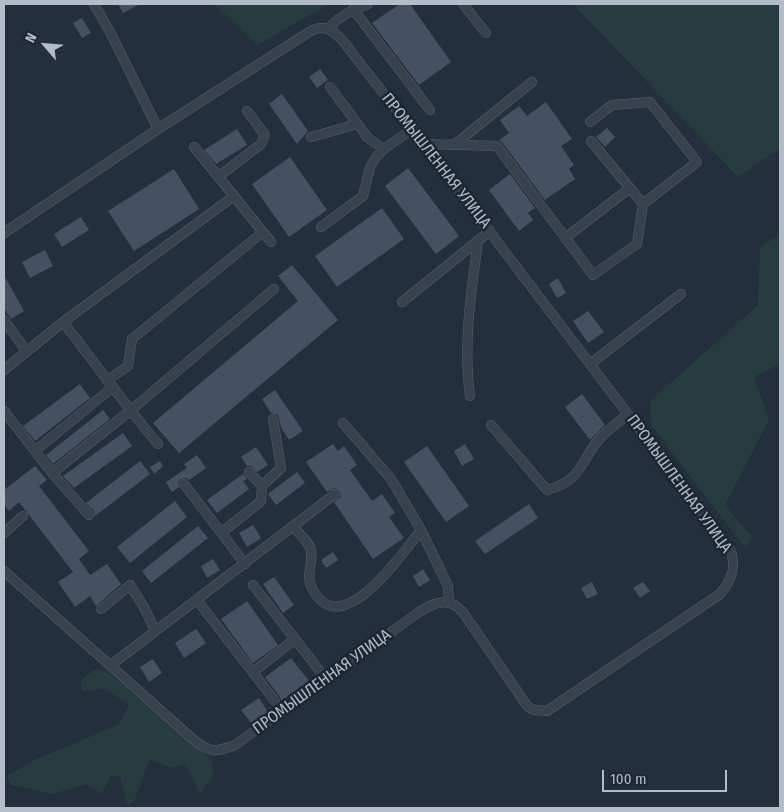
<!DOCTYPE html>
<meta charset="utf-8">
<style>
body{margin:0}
#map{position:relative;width:784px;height:812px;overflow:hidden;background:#242f3e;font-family:"Fira Sans Condensed",sans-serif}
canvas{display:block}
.frame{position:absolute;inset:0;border:5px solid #b4bcc9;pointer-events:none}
.north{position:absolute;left:20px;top:20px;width:50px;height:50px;-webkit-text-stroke:4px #1d2633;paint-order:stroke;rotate:297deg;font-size:14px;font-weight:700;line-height:20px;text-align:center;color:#b4bcc9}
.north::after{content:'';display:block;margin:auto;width:18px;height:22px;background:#b4bcc9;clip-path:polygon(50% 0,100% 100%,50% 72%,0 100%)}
.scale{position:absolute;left:602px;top:770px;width:125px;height:22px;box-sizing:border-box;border:2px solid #b4bcc9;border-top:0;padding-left:6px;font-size:15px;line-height:18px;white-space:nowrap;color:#b4bcc9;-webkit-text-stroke:4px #1d2633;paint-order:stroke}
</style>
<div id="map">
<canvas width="784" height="812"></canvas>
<div class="frame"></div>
<div class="north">N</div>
<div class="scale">100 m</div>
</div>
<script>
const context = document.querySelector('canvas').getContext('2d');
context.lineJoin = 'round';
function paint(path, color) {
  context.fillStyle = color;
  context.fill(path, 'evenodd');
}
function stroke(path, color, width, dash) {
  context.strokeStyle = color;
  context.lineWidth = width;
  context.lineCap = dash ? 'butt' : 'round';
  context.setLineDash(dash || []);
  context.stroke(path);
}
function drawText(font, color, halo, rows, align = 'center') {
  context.font = font + ' "Fira Sans Condensed",sans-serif';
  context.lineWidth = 5;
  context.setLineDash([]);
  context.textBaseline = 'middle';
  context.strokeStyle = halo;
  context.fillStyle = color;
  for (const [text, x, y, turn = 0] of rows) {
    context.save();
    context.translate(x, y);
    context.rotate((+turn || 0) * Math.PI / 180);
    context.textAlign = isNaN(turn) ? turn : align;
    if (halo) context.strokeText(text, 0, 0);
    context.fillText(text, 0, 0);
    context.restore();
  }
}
paint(new Path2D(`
 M 214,4 L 329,4 L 257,45 Z
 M 573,4 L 780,4 L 780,148 L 738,177 Z
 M 780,233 L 780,364 L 754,377 L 769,420 L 725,505 L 752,537 L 746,549 L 651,425 L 650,401 L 758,305 L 760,248 Z
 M 95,669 L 108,672 L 212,760 L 213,775 L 200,794 L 186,764 L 171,768 L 150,759 L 135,799 L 128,807 L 120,776 L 111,776 L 102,794 L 87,784 L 52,794 L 11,785 L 7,776 L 34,760 L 118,725 L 129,705 L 104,688 L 82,692 L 80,681 Z`), '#263c3f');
paint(new Path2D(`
 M 118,4 L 140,4 L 123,13 Z
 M 400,4 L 410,4 L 451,62 L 419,85 L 372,23 Z
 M 82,18 L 91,33 L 82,38 L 73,23 Z
 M 320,69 L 328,80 L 317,88 L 309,77 Z
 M 282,94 L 308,131 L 297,144 L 269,104 Z
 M 546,102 L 572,139 L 561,146 L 574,165 L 569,169 L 575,179 L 545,200 L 502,142 L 499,140 L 509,133 L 500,120 L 519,106 L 527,116 Z
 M 607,128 L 615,137 L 605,147 L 596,137 Z
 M 237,129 L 247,145 L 216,164 L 204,150 Z
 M 290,157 L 327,210 L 289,237 L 252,184 Z
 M 408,168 L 459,236 L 436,254 L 385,186 Z
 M 174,169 L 199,209 L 134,251 L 108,211 Z
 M 510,174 L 535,208 L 528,213 L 533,220 L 519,231 L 489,190 Z
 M 382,208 L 404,239 L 337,287 L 315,256 Z
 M 81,217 L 89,230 L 62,247 L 54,234 Z
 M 45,250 L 53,266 L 30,278 L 22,262 Z
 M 292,265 L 338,320 L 179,453 L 153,423 L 298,301 L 278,276 Z
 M 4,275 L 24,311 L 11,319 L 4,308 Z
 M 558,278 L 566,293 L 557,298 L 549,284 Z
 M 588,311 L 604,332 L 588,343 L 573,321 Z
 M 80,384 L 90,398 L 35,441 L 23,426 Z
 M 275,390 L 303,431 L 289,440 L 281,427 L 278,415 L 271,413 L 262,399 Z
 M 582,394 L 605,425 L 590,440 L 565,407 Z
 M 103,410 L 110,419 L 53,464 L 46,455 Z
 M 123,433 L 132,446 L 74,488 L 63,476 Z
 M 333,444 L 338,451 L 344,446 L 357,465 L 350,470 L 372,501 L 382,494 L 395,513 L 389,517 L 404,538 L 373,559 L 334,502 L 341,497 L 340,491 L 335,488 L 327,492 L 306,462 Z
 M 465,444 L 474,459 L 462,466 L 454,451 Z
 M 427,446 L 469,506 L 446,522 L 404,462 Z
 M 256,447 L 268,465 L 257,472 L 251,466 L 247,466 L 241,457 Z
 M 197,455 L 206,468 L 189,480 L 186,478 L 181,479 L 178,482 L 179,487 L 172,492 L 166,482 L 187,468 L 184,464 Z
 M 140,461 L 150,474 L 95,516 L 94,511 L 86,503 Z
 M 160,461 L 163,466 L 154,474 L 150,467 Z
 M 35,466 L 47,480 L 39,486 L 89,551 L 79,559 L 90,575 L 107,564 L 121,584 L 96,606 L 90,596 L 75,607 L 58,582 L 73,572 L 19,502 L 9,511 L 4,504 L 4,490 Z
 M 297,472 L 305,483 L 276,505 L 268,494 Z
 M 243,474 L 247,479 L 243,481 L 249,489 L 217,513 L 207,500 Z
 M 175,501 L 187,517 L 130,563 L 117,547 Z
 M 529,504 L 538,518 L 485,554 L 475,541 Z
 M 253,525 L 261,538 L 247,547 L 239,533 Z
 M 198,526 L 208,538 L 151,583 L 142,571 Z
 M 333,552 L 338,560 L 326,568 L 321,560 Z
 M 213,559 L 220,570 L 207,578 L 201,566 Z
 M 423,569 L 430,580 L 419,587 L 413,576 Z
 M 274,577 L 294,605 L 283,613 L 263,584 Z
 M 592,582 L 598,594 L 587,599 L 581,588 Z
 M 643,582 L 650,591 L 640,598 L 633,588 Z
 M 247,601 L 278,645 L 253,663 L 221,619 Z
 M 196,629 L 206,643 L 184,658 L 175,643 Z
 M 291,658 L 309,681 L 281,701 L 280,697 L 265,677 Z
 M 153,659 L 162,673 L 149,682 L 140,667 Z
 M 259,698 L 268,712 L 251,723 L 241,710 Z`), '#455162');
const minor = new Path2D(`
 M 94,4 L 110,32 L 158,129
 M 463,4 L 486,33
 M 353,9 L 430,110
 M 328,28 C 340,16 352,10 368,4
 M 330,87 L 368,138 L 384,149
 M 311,137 L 357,124
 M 591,141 L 643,204
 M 423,144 L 497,146 L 593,275 L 637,244 L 643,204 L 697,162 L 650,102 L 612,105 L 590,122
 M 454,145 L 532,82
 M 218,177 L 261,144 L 265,135 L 247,111
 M 234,196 L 271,242
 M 321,227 L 363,196 L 370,167 L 376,157 L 384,149 L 412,129
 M 4,233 L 158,129 L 309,32 C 323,24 332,29 342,40 L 423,144 L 728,546 C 738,564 733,579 720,594 L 547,711 L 534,710 L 528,707 L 462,611 C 448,597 435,602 419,612 L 235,745 C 217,752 211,753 195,741 L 4,571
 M 565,238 L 630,188
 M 402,302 L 490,231
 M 4,320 L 27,352
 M 590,364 L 681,294
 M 4,370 L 63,322
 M 108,380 L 128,366 L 132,339 L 263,232
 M 470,396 C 463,345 471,292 478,241
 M 4,411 L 52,473 L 89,515
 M 343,423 L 391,479 L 421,530
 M 491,425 L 547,490 C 578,482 579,467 596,443 C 604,432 618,423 628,414
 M 158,444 C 125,405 95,363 63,322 L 234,196 L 194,147
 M 35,451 L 113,387
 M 249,472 L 262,486
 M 52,473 L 130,411 L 274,289
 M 184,484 L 245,564
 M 293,526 C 298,533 310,543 311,551 C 313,562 306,576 311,586 C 339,647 402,554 421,530 L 448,586 L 449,603
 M 4,533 L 23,516
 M 221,533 L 261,501 L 262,486 L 281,468 L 273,419
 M 253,585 L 295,639
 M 197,600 L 275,701
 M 101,609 L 130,585 L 144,607 L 155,631
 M 111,665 L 335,494
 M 253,672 L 295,639 L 326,679`);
stroke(minor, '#565f6c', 10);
stroke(minor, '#38414e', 9);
drawText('16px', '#b4bcc9', '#1d2633', [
 ["ПРОМЫШЛЕННАЯ УЛИЦА",436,161,52],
 ["ПРОМЫШЛЕННАЯ УЛИЦА",679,484,54],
 ["ПРОМЫШЛЕННАЯ УЛИЦА",322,682,-36]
]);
</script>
